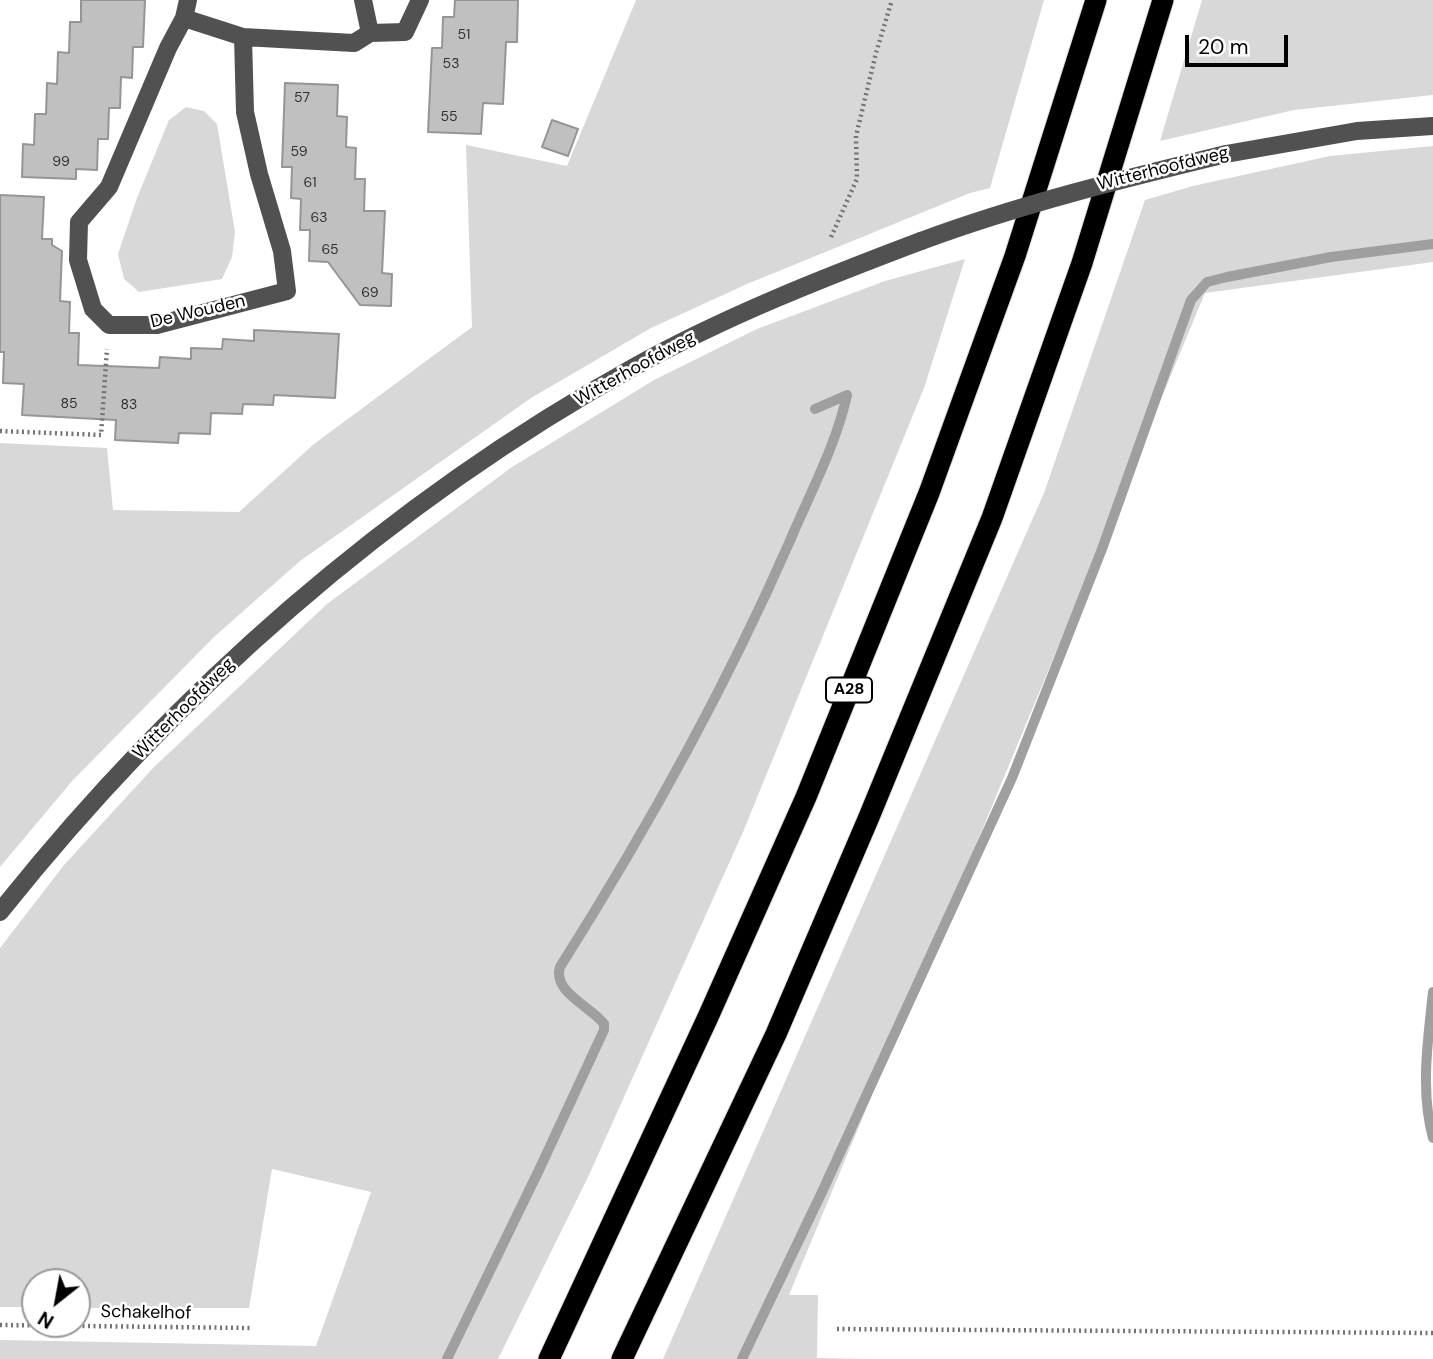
<!DOCTYPE html>
<style>
body{margin:0}
#map{position:relative;width:1433px;height:1359px;overflow:hidden;background:#fff;font-family:"DM Sans",sans-serif}
canvas{display:block}
.north{position:absolute;left:21px;top:1268px;width:70px;height:70px;box-sizing:border-box;background:#fff;border:2px solid #999;border-radius:50%;rotate:211deg;font-size:19px;font-weight:700;line-height:28px;text-align:center;color:#000}
.north::after{content:'';display:block;margin:auto;width:24px;height:32px;background:#000;clip-path:polygon(50% 0,100% 100%,50% 72%,0 100%)}
.scale{position:absolute;left:1185px;top:35px;width:103px;height:32px;box-sizing:border-box;border:4px solid #000;border-top:0;padding-left:9px;font-size:21px;line-height:24px;white-space:nowrap;color:#000;-webkit-text-stroke:5px #fff;paint-order:stroke}
</style>
<div id="map">
<canvas width="1433" height="1359"></canvas>
<div class="north">N</div>
<div class="scale">20 m</div>
</div>
<script>
const context = document.querySelector('canvas').getContext('2d');
context.lineJoin = 'round';
function paint(path, color) {
  context.fillStyle = color;
  context.fill(path, 'evenodd');
}
function stroke(path, color, width, dash) {
  context.strokeStyle = color;
  context.lineWidth = width;
  context.lineCap = dash ? 'butt' : 'round';
  context.setLineDash(dash || []);
  context.stroke(path);
}
function drawText(font, color, halo, rows, align = 'center') {
  context.font = font + ' "DM Sans",sans-serif';
  context.lineWidth = 5;
  context.setLineDash([]);
  context.textBaseline = 'middle';
  context.strokeStyle = halo;
  context.fillStyle = color;
  for (const [text, x, y, turn = 0] of rows) {
    context.save();
    context.translate(x, y);
    context.rotate((+turn || 0) * Math.PI / 180);
    context.textAlign = isNaN(turn) ? turn : align;
    if (halo) context.strokeText(text, 0, 0);
    context.fillText(text, 0, 0);
    context.restore();
  }
}
paint(new Path2D(`
 M 636,0 L 1044,0 L 990,188 L 970,193 L 747,284 L 651,328 L 531,398 L 300,561 L 214,637 L 73,780 L 0,867 L 0,443 L 107,448 L 113,510 L 239,512 L 314,444 L 472,327 L 466,145 L 567,166 Z
 M 1202,0 L 1433,0 L 1433,95 L 1294,110 L 1160,141 Z
 M 186,107 L 204,111 L 217,124 L 235,232 L 232,257 L 222,279 L 139,292 L 124,279 L 118,254 L 137,198 L 169,120 Z
 M 1433,146 L 1433,262 L 1205,293 L 789,1295 L 818,1295 L 817,1358 L 869,1359 L 663,1359 L 1044,493 L 1145,200 L 1193,186 L 1330,156 Z
 M 965,259 L 924,388 L 743,832 L 589,1175 L 498,1359 L 0,1359 L 0,1340 L 316,1346 L 371,1192 L 272,1169 L 249,1308 L 77,1308 L 77,1282 L 35,1282 L 35,1307 L 0,1307 L 0,948 L 64,865 L 154,767 L 327,604 L 512,467 L 654,380 L 757,329 L 885,281 Z`), '#d8d8d8');
stroke(new Path2D(`
 M 1433,992 C 1428,1040 1420,1091 1433,1138
 M 447,1359 L 539,1170 L 604,1030 L 604,1024 C 592,1007 552,992 560,967 C 646,831 724,691 789,543 C 809,495 836,446 847,395 L 815,409
 M 742,1359 L 822,1192 L 1012,778 L 1102,549 L 1191,300 L 1207,282 L 1227,277 L 1331,257 L 1433,244`), '#9f9f9f', 10);
const building = new Path2D(`
 M 81,0 L 145,0 L 143,47 L 133,47 L 132,78 L 121,77 L 120,108 L 109,108 L 108,139 L 98,139 L 97,170 L 76,169 L 76,179 L 22,177 L 23,144 L 34,145 L 35,114 L 46,114 L 47,83 L 57,84 L 58,52 L 69,53 L 70,22 L 81,22 Z
 M 455,0 L 518,0 L 517,42 L 506,42 L 503,104 L 483,103 L 481,134 L 428,132 L 432,48 L 442,48 L 443,17 L 454,17 Z
 M 285,83 L 338,85 L 337,116 L 347,117 L 346,147 L 356,148 L 355,179 L 365,179 L 364,211 L 385,211 L 382,273 L 392,274 L 391,306 L 360,305 L 328,262 L 309,261 L 310,230 L 300,230 L 301,199 L 291,198 L 292,167 L 282,167 Z
 M 552,120 L 578,129 L 568,156 L 542,147 Z
 M 0,195 L 44,197 L 42,239 L 52,239 L 52,245 L 62,251 L 60,301 L 70,302 L 69,333 L 79,333 L 78,365 L 159,368 L 160,357 L 191,359 L 191,348 L 222,349 L 223,339 L 254,341 L 254,330 L 339,334 L 335,398 L 274,395 L 273,405 L 243,404 L 242,414 L 211,413 L 210,434 L 179,433 L 178,443 L 115,440 L 116,420 L 22,415 L 24,384 L 3,383 L 4,352 L 0,352 Z`);
paint(building, '#c0c0c0');
stroke(building, '#959595', 2);
const highway = new Path2D(`
 M 549,1359 L 708,1017 L 806,797 L 929,493 L 1015,256 L 1096,0
 M 622,1359 L 776,1034 L 869,817 L 992,518 L 1082,263 L 1163,0`);
stroke(highway, '#dbdbdb', 23);
stroke(new Path2D(`
 M 831,237 L 857,179 L 856,136 L 876,53 L 892,0
 M 0,431 L 101,435 L 107,349
 M 0,1325 L 250,1328
 M 837,1329 L 1433,1333`), '#737373', 4.5, [2, 3.5]);
stroke(new Path2D(`
 M 188,0 L 184,18 L 168,48 L 109,187 L 79,222 L 78,260 L 93,309 L 109,325 L 157,325 L 287,291 L 282,251 L 259,174 L 245,112 L 243,37
 M 363,0 L 370,33
 M 184,18 L 243,37 L 354,43 L 370,33 L 405,32 L 420,0
 M 1226,154 L 1357,131 L 1433,126
 M 0,912 C 174,693 389,503 634,367 C 726,316 823,278 921,241`), '#515151', 18);
stroke(highway, '#000', 21);
stroke(new Path2D(`
 M 921,241 C 1021,204 1123,179 1226,154`), '#515151', 18);
drawText('14px', '#303030', null, [
 ["51",464,35],
 ["53",451,64],
 ["57",302,98],
 ["55",449,117],
 ["59",299,152],
 ["99",61,162],
 ["61",310,183],
 ["63",319,218],
 ["65",330,250],
 ["69",370,293],
 ["85",69,404],
 ["83",129,405]
]);
for (const [x, y, w] of [
 [849,690,46]
]) {
  const box = new Path2D();
  box.roundRect(x - w / 2, y - 12.5, w, 25, 5);
  context.fillStyle = '#fff';
  context.fill(box);
  stroke(box, '#000', 2);
}
drawText('bold 16px', '#000', null, [
 ["A28",849,690]
]);
drawText('18px', '#000', '#fff', [
 ["Witterhoofdweg",1163,169,-14],
 ["De Wouden",198,312,-13],
 ["Witterhoofdweg",635,369,-29],
 ["Witterhoofdweg",184,709,-45],
 ["Schakelhof",146,1313,1]
]);
</script>
